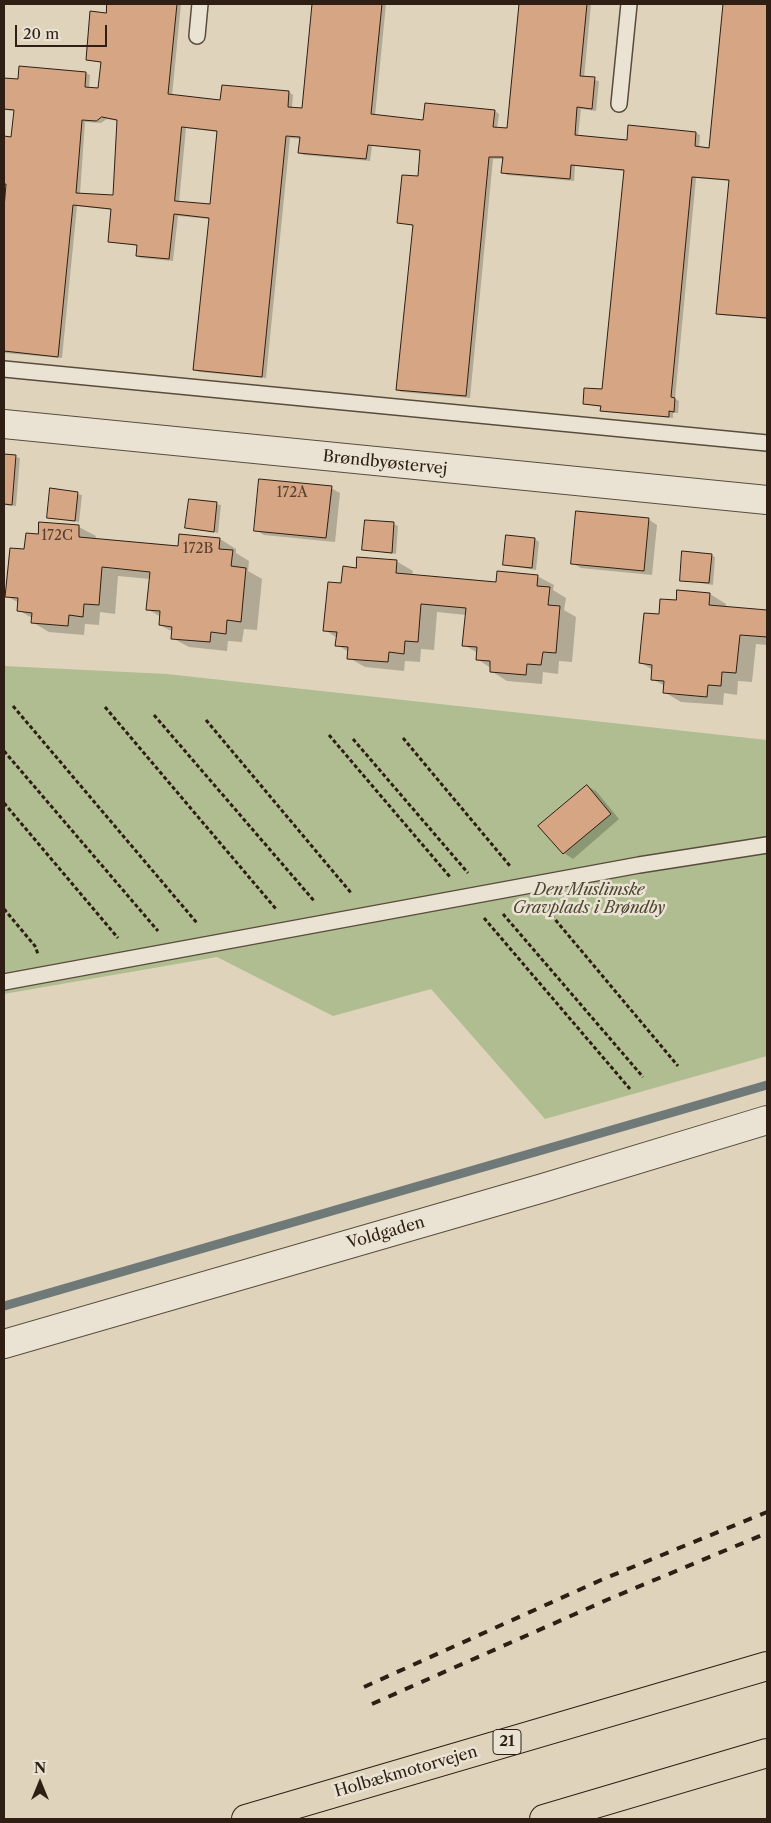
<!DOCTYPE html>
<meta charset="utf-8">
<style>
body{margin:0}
#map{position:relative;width:771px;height:1823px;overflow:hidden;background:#dfd4bb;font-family:"Libre Caslon Text",serif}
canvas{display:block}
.frame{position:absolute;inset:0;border:5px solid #2e1e13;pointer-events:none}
.north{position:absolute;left:15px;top:1758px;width:50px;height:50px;-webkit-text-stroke:4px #eae3d3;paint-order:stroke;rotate:0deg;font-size:14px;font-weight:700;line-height:20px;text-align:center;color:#2e1e13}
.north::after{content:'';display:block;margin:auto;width:18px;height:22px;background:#2e1e13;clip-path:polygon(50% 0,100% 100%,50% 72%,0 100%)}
.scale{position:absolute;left:15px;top:25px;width:92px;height:22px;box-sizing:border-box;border:2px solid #2e1e13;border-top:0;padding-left:6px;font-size:15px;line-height:18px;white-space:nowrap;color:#2e1e13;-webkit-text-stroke:4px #eae3d3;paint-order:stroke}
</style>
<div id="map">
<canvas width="771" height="1823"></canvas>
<div class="frame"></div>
<div class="north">N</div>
<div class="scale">20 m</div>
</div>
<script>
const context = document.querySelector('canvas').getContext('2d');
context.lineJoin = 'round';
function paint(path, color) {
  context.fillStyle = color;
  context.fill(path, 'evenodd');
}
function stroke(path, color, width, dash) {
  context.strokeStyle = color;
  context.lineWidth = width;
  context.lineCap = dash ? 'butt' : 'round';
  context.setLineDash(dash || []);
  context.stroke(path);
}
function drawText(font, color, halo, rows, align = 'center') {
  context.font = font + ' "Libre Caslon Text",serif';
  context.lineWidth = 5;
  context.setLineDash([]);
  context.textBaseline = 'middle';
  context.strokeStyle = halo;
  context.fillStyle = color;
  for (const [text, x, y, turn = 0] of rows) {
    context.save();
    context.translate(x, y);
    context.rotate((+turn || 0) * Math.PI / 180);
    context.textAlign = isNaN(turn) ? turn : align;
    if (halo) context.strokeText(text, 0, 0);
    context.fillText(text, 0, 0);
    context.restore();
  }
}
paint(new Path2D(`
 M 4,666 L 167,674 L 767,740 L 767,1056 L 545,1119 L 431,989 L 333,1016 L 217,957 L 4,994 Z`), '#b0bd91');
paint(new Path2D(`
 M 108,4 L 181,4 L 172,96 L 221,101 L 223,86 L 289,92 L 293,95 L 292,108 L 303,109 L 314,4 L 386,4 L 375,116 L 424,121 L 495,111 L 499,114 L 497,128 L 508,130 L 520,4 L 591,4 L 584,78 L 599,81 L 596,111 L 581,109 L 578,136 L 628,141 L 696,133 L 700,135 L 699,148 L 710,150 L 724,4 L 767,4 L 767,319 L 721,315 L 717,313 L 730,181 L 696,178 L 675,399 L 679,401 L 678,413 L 673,413 L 673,418 L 606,412 L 601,410 L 602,407 L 584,404 L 603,390 L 625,171 L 575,166 L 574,181 L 507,175 L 503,173 L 504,159 L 493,159 L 470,398 L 401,392 L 397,389 L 414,226 L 399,222 L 419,178 L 421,151 L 372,146 L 370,161 L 304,155 L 300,153 L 301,139 L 290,138 L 266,378 L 199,372 L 194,369 L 210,219 L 178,216 L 173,261 L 141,258 L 137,256 L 138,246 L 110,241 L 113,210 L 77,206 L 62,358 L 4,353 L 4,222 L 7,186 L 4,185 L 4,138 L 12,139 L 15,111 L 4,110 L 4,79 L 19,81 L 20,67 L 86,73 L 90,75 L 89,88 L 99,89 L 102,63 L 87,59 L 107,14 ZM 107,119 L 118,121 L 114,197 L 80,194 L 85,122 L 101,123 ZM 186,128 L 218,132 L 211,205 L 179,203 Z
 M 4,455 L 20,458 L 16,506 L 4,505 Z
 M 331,488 L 340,493 L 335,542 L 264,535 L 256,530 Z
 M 51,490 L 82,495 L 79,522 L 48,517 Z
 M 190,500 L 221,505 L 218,533 L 187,527 Z
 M 648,519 L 657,525 L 652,575 L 581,568 L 572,563 Z
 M 40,523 L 79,527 L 96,536 L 95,539 L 179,547 L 220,539 L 236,549 L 236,553 L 249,561 L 248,571 L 262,579 L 257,630 L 244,629 L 242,642 L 228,641 L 227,651 L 189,647 L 172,638 L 173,632 L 160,625 L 161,617 L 147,609 L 150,579 L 118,576 L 115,614 L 100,612 L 99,625 L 85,624 L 84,635 L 49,632 L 32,622 L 32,618 L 18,610 L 19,603 L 7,596 L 25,551 L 39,535 Z
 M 394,524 L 398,526 L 396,554 L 364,549 Z
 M 535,539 L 539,542 L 536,570 L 505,565 Z
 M 711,555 L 715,557 L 713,585 L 681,580 Z
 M 396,561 L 413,571 L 412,575 L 497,583 L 537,576 L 554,585 L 553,590 L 566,598 L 564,610 L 576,617 L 572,662 L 559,661 L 558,674 L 543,672 L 542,684 L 507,681 L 491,671 L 491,668 L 477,659 L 478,653 L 464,645 L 466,615 L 437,612 L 434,650 L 421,649 L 420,662 L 405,661 L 404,671 L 365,667 L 349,658 L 349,652 L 337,645 L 337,638 L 325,630 L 342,584 L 357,569 Z
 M 710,594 L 726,604 L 726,608 L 767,611 L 767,645 L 756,644 L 752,682 L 738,681 L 737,695 L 724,693 L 723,705 L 681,702 L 664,692 L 665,686 L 652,679 L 653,670 L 641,663 L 660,615 L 677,602 Z
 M 587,786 L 596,791 L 619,819 L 573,859 L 564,853 L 540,826 Z`), '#0003');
stroke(new Path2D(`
 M 4,1306 L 767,1085`), '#6f7978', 9);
const building = new Path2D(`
 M 107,4 L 177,4 L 168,94 L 220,100 L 222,85 L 289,91 L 288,107 L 302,108 L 312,4 L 382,4 L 371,114 L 423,120 L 425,103 L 495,110 L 493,127 L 507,128 L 519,4 L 587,4 L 580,76 L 595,77 L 592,109 L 577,107 L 575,135 L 627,140 L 628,125 L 696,132 L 695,146 L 709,148 L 723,4 L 767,4 L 767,318 L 716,314 L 729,180 L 692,177 L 671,397 L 675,398 L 674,412 L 669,411 L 669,417 L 600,411 L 601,406 L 583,404 L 584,388 L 602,389 L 624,170 L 571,165 L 570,179 L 501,173 L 503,157 L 489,157 L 466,396 L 396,390 L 413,225 L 397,223 L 402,175 L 418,176 L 420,150 L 368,145 L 366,159 L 298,153 L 300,137 L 286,136 L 262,377 L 193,370 L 209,218 L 174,214 L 169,259 L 136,256 L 137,245 L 108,242 L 111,209 L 73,205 L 58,357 L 4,351 L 4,208 L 6,184 L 4,184 L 4,136 L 11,137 L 14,110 L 4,109 L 4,78 L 18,79 L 19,66 L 86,72 L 85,87 L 98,88 L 101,62 L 86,60 L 90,11 L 106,13 ZM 102,117 L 117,120 L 113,195 L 76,193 L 82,120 L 96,121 ZM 182,127 L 217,131 L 210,204 L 175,201 Z
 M 4,454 L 16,455 L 12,505 L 4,504 Z
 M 259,479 L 332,486 L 326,538 L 254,531 Z
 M 50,488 L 78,492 L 75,521 L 47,518 Z
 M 189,499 L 217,502 L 214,532 L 185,528 Z
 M 576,511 L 649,518 L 644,571 L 571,564 Z
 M 365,520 L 394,522 L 392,553 L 362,550 Z
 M 39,522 L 79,525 L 79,537 L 178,546 L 179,534 L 220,538 L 219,549 L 233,550 L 231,566 L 246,568 L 241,622 L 227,620 L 226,634 L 211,632 L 210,642 L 171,639 L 172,627 L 159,625 L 160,611 L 146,610 L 150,572 L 102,567 L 99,605 L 84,604 L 83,617 L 69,615 L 68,626 L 31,623 L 32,613 L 17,611 L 18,598 L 5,597 L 10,548 L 24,549 L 26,533 L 38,534 Z
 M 506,535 L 535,538 L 532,568 L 503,565 Z
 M 682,551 L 712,554 L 709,583 L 680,581 Z
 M 357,557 L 397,560 L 396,573 L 496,582 L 497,571 L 538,575 L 537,586 L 550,587 L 548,605 L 560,606 L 556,653 L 543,652 L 541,665 L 527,664 L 526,675 L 490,672 L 490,661 L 476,660 L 477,647 L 462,646 L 466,608 L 421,604 L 418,642 L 405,641 L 404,654 L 389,652 L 388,662 L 347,659 L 348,647 L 335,646 L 337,632 L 323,631 L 328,582 L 341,583 L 343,566 L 356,568 Z
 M 677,590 L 710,593 L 709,605 L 767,610 L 767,637 L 740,635 L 736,673 L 722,672 L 721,686 L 708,685 L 707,697 L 663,693 L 664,681 L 651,680 L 652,665 L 639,663 L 644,613 L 659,614 L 660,599 L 676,600 Z
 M 587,785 L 611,814 L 563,854 L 538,826 Z`);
paint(building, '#d6a584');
stroke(building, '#2e1e13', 1);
const service = new Path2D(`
 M 197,36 L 200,4
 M 619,104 L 629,4
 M 4,369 L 767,443
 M 4,982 L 639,865 L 767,845`);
const minor = new Path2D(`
 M 4,424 L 767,500
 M 4,1344 L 543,1188 L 767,1120`);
const motorway = new Path2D(`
 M 246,1819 L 767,1666
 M 544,1819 L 767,1753`);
stroke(service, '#5a4c3d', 18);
stroke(minor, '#5a4c3d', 30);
stroke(motorway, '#2e1e13', 30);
stroke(new Path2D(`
 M 13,706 L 197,923
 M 105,707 L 276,909
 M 154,715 L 315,902
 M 206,720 L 352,894
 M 329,735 L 450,877
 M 403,738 L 510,866
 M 353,739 L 468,873
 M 4,751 L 158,931
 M 4,803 L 118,938
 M 543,905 L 678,1066
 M 4,909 L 35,946 L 38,954
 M 503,914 L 643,1077
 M 484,918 L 630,1089`), '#2e1e13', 3, [4, 2.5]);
stroke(service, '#eae3d3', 15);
stroke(minor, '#eae3d3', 28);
stroke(motorway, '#dfd4bb', 28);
stroke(new Path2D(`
 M 364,1687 L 601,1580 L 767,1512
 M 372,1704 L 609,1599 L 767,1533`), '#2e1e13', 4, [9, 9]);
drawText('14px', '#58402f', null, [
 ["172A",292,493],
 ["172C",57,536],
 ["172B",198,549]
]);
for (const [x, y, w] of [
 [507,1742,28]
]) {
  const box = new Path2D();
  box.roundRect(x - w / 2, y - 12.5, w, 25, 4);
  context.fillStyle = '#eae3d3';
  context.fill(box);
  stroke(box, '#2e1e13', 1);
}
drawText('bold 15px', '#2e1e13', null, [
 ["21",507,1742]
]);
drawText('16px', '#2e1e13', '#eae3d3', [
 ["Brøndbyøstervej",385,463,6],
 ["Voldgaden",386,1233,-16],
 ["Holbækmotorvejen",406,1772,-16]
]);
drawText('italic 16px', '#4e4632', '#eae3d3', [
 ["Den Muslimske",589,890],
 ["Gravplads i Brøndby",589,908]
]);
</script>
